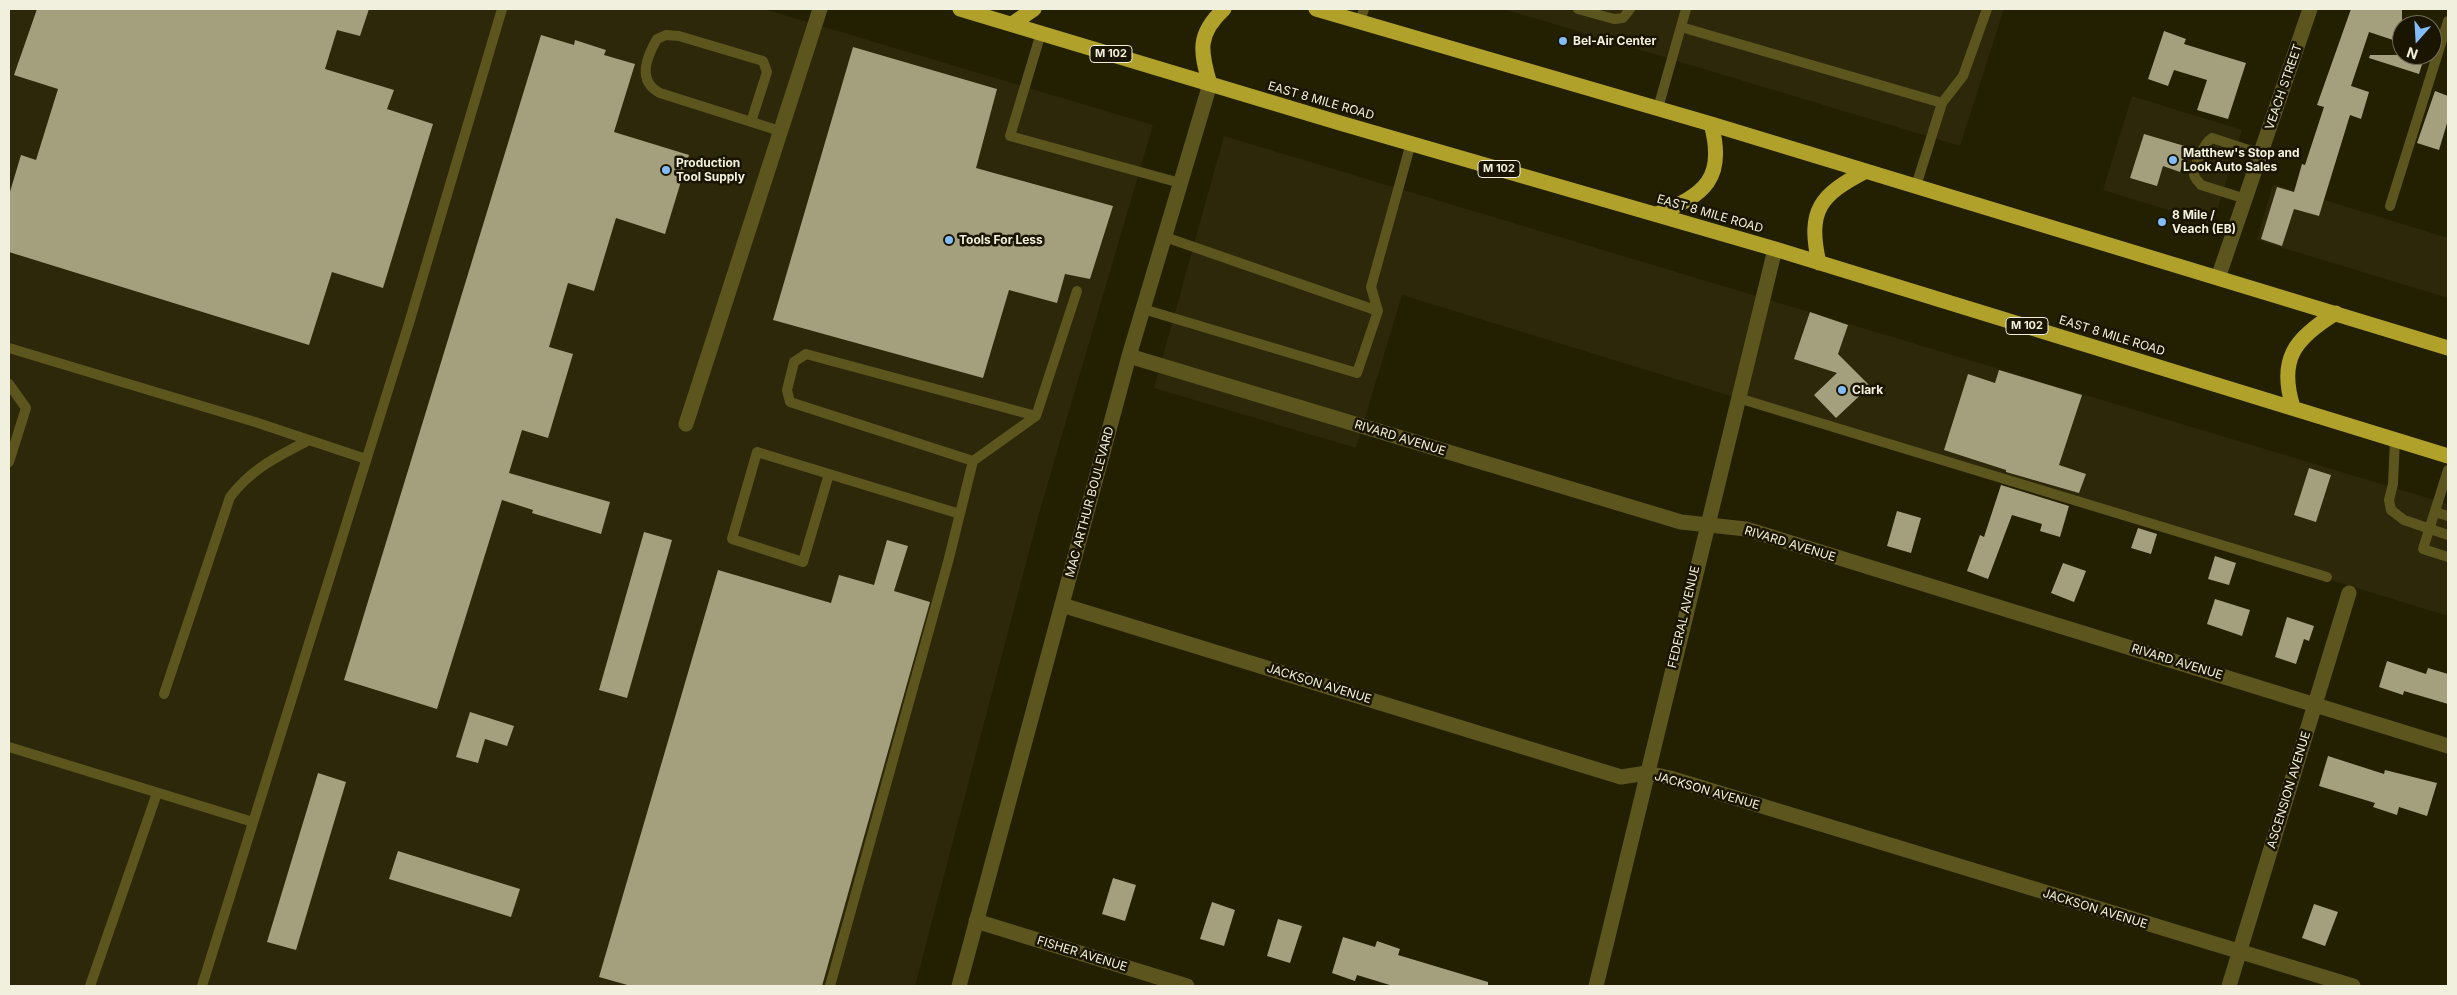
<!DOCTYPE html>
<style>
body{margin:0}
#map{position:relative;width:2457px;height:995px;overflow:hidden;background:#231f01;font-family:Inter,sans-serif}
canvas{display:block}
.frame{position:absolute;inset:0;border:10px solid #f1efdd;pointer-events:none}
.north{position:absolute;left:2392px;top:15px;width:50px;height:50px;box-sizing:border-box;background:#1a1500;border:1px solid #706c58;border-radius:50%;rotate:199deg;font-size:14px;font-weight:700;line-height:20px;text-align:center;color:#f1efdd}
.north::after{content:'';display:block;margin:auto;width:18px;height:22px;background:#83bcfb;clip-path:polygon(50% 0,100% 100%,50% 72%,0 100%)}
</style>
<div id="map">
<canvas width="2457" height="995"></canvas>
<div class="frame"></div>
<div class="north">N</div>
</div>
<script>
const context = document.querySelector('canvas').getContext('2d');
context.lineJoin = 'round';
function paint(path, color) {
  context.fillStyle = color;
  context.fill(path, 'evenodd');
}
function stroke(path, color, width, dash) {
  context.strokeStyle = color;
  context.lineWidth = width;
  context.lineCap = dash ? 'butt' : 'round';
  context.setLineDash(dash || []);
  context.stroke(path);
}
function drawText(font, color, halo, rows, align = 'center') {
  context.font = font + ' Inter,sans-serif';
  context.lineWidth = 5;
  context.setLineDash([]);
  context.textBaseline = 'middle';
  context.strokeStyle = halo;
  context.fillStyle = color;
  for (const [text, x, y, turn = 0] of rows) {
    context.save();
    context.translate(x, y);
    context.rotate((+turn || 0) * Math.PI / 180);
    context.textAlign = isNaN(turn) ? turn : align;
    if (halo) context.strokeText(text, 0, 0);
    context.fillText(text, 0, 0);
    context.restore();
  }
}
paint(new Path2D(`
 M 9,9 L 764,9 L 1153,125 L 1040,510 L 915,986 L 9,986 Z
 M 1504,9 L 2004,9 L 1960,146 Z
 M 2132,96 L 2242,130 L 2213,224 L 2103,190 Z
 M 1224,136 L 2448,504 L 2448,616 L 1402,295 L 1356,448 L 1154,388 Z
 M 2273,184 L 2448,238 L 2448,298 L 2257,240 Z`), '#2c2809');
paint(new Path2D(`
 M 37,9 L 369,9 L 360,36 L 337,30 L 325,69 L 394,90 L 387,109 L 433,124 L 383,288 L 332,272 L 309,345 L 9,252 L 9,195 L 21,155 L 36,160 L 58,89 L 14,75 Z
 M 2351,9 L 2402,9 L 2402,43 L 2369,32 L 2351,86 L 2369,92 L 2361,119 L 2350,115 L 2319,216 L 2294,209 L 2282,246 L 2261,239 L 2277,187 L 2294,192 L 2302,164 L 2305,165 L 2324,107 L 2317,105 Z
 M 2164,31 L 2186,39 L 2184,44 L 2246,63 L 2228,119 L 2197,110 L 2207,80 L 2174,70 L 2168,86 L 2148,79 Z
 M 541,35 L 574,45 L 575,40 L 606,50 L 604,55 L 635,64 L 614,132 L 689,155 L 665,234 L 616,218 L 594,291 L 568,283 L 549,347 L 573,354 L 548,438 L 522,430 L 509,473 L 610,502 L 601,534 L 532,513 L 533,510 L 502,500 L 437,709 L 344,680 Z
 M 853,47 L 997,89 L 976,168 L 1113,206 L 1090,279 L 1065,274 L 1057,303 L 1009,290 L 983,378 L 773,320 Z
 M 2370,55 L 2425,55 L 2419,74 L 2369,58 Z
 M 2435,91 L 2448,96 L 2448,120 L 2439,150 L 2417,143 Z
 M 2144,134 L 2188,147 L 2180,172 L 2163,166 L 2157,186 L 2130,178 Z
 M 1810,312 L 1848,325 L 1838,354 L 1870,386 L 1836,418 L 1814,395 L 1837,373 L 1794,359 Z
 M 1999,370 L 2082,395 L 2059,465 L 2086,474 L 2079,493 L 2006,472 L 2006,470 L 1944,450 L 1968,374 L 1995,383 Z
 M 2309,468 L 2331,475 L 2316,522 L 2294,515 Z
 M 2001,485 L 2069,506 L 2060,537 L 2040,531 L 2042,524 L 2012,515 L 1988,579 L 1967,571 L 1980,535 L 1984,537 Z
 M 1897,511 L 1921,518 L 1911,553 L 1887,546 Z
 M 2138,528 L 2157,534 L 2151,554 L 2131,548 Z
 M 644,532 L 672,540 L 627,698 L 599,690 Z
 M 887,540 L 908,546 L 894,591 L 930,602 L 822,986 L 631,986 L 599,977 L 718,570 L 831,603 L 839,575 L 874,585 Z
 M 2215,556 L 2236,563 L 2229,585 L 2208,579 Z
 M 2063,563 L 2086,571 L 2074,602 L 2051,593 Z
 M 2215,599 L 2250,610 L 2242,636 L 2207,624 Z
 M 2287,617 L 2314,626 L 2309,641 L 2304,639 L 2296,664 L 2275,657 Z
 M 2387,661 L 2426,674 L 2428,668 L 2448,674 L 2448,704 L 2404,691 L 2403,695 L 2379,687 Z
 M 470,712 L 514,726 L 507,746 L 485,739 L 478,763 L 456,757 Z
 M 2328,756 L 2384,774 L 2385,770 L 2437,783 L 2427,816 L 2399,807 L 2397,815 L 2373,807 L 2375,803 L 2319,786 Z
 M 318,773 L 346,782 L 296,950 L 267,942 Z
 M 398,851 L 520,889 L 511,917 L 389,879 Z
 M 1113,878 L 1136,885 L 1125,921 L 1102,914 Z
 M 1212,902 L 1235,910 L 1224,946 L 1200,939 Z
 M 2314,904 L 2338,912 L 2325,946 L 2302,938 Z
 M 1278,919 L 1302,926 L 1290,963 L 1267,956 Z
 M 1343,937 L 1375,947 L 1377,941 L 1400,949 L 1398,955 L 1488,982 L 1488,986 L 1393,986 L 1357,975 L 1355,981 L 1332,973 Z`), '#a4a07d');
stroke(new Path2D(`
 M 1578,9 L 1614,19 L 1623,18 L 1630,9
 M 1360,22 L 1364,9
 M 1681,27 L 1942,103 L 1916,186
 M 1041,33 L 1010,136 L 1180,183
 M 1942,103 L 1963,76 L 1987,9
 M 1658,108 L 1686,9
 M 751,122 L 767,72 L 763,61 L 679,36 L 666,35 L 657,39 C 646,58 637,81 660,93 L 780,131
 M 2246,199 L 2201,185 C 2199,182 2195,179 2194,175 C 2194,165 2204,143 2212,138 L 2261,154
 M 2390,206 L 2448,21
 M 1165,237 L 1378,311
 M 1143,309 L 1357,373 L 1378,311 L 1371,287 L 1411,143
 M 9,348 L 255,422 L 366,459
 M 9,384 L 26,408 L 9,462
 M 1738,398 L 2327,577
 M 2395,439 L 2393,484 L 2389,500 L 2391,510 L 2404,520 L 2448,535
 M 973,461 L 1036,416
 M 2448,470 L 2423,549 L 2448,557
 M 829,474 L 803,562 L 732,539 L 757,452 L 960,514
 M 2435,512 L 2448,516
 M 164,694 L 230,497 C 252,468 277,457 309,440
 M 9,747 L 253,822
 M 90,986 L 157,793
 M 202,986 L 409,323 L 502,9
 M 830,986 L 948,562 L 973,461 L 790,402 L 787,390 L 794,362 L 806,354 L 1036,416 L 1077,291`), '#5c551e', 10);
stroke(new Path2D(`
 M 2218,278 L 2310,9
 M 1129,356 L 1681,522 L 1746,529 L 2448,746
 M 686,424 L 820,9
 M 1062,605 L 1621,777 L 1647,773 L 1670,778 L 2353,986
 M 976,921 L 1187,986
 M 959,986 L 1129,356 L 1210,84
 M 1596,986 L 1775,249
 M 2229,986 L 2349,593`), '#5c551e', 15);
stroke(new Path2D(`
 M 960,9 L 1340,123 L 1775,249 L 2448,456
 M 1316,9 L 1711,124 L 2448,348
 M 1012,24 L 1034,9
 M 1210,84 C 1200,51 1197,34 1224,9
 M 1657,214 C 1705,195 1726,178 1711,124
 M 1819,263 C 1807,210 1820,195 1866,171
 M 2293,407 C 2278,359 2295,338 2336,313`), '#b0a12b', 15);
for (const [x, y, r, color] of [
 [1563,41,5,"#83bcfb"],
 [2173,160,5,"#83bcfb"],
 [666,170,5,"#83bcfb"],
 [2162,222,5,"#83bcfb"],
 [949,240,5,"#83bcfb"],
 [1842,390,5,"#83bcfb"]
]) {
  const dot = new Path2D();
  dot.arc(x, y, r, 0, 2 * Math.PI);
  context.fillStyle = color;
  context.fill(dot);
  stroke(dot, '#1a1500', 2);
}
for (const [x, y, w] of [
 [1111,54,42],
 [1499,169,42],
 [2027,326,42]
]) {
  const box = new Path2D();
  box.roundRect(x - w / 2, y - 8.5, w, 17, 4);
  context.fillStyle = '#1a1500';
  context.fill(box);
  stroke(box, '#f1efdd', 1);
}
drawText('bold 11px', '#f1efdd', null, [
 ["M 102",1111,54],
 ["M 102",1499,169],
 ["M 102",2027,326]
]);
drawText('bold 12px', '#f1efdd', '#1a1500', [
 ["Bel-Air Center",1573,41],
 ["Matthew's Stop and",2183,153],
 ["Look Auto Sales",2183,167],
 ["Production",676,163],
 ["Tool Supply",676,177],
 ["8 Mile /",2172,215],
 ["Veach (EB)",2172,229],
 ["Tools For Less",959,240],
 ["Clark",1852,390]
], 'left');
drawText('12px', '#f1efdd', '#1a1500', [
 ["VEACH STREET",2284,87,-71],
 ["EAST 8 MILE ROAD",1321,101,16],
 ["EAST 8 MILE ROAD",1710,214,16],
 ["EAST 8 MILE ROAD",2112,336,17],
 ["RIVARD AVENUE",1400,438,17],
 ["MAC ARTHUR BOULEVARD",1090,502,-75],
 ["RIVARD AVENUE",1790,544,17],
 ["FEDERAL AVENUE",1684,617,-77],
 ["RIVARD AVENUE",2177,662,17],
 ["JACKSON AVENUE",1319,684,17],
 ["ASCENSION AVENUE",2289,790,-73],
 ["JACKSON AVENUE",1707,791,16],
 ["JACKSON AVENUE",2095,909,17],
 ["FISHER AVENUE",1082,954,17]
]);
</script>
